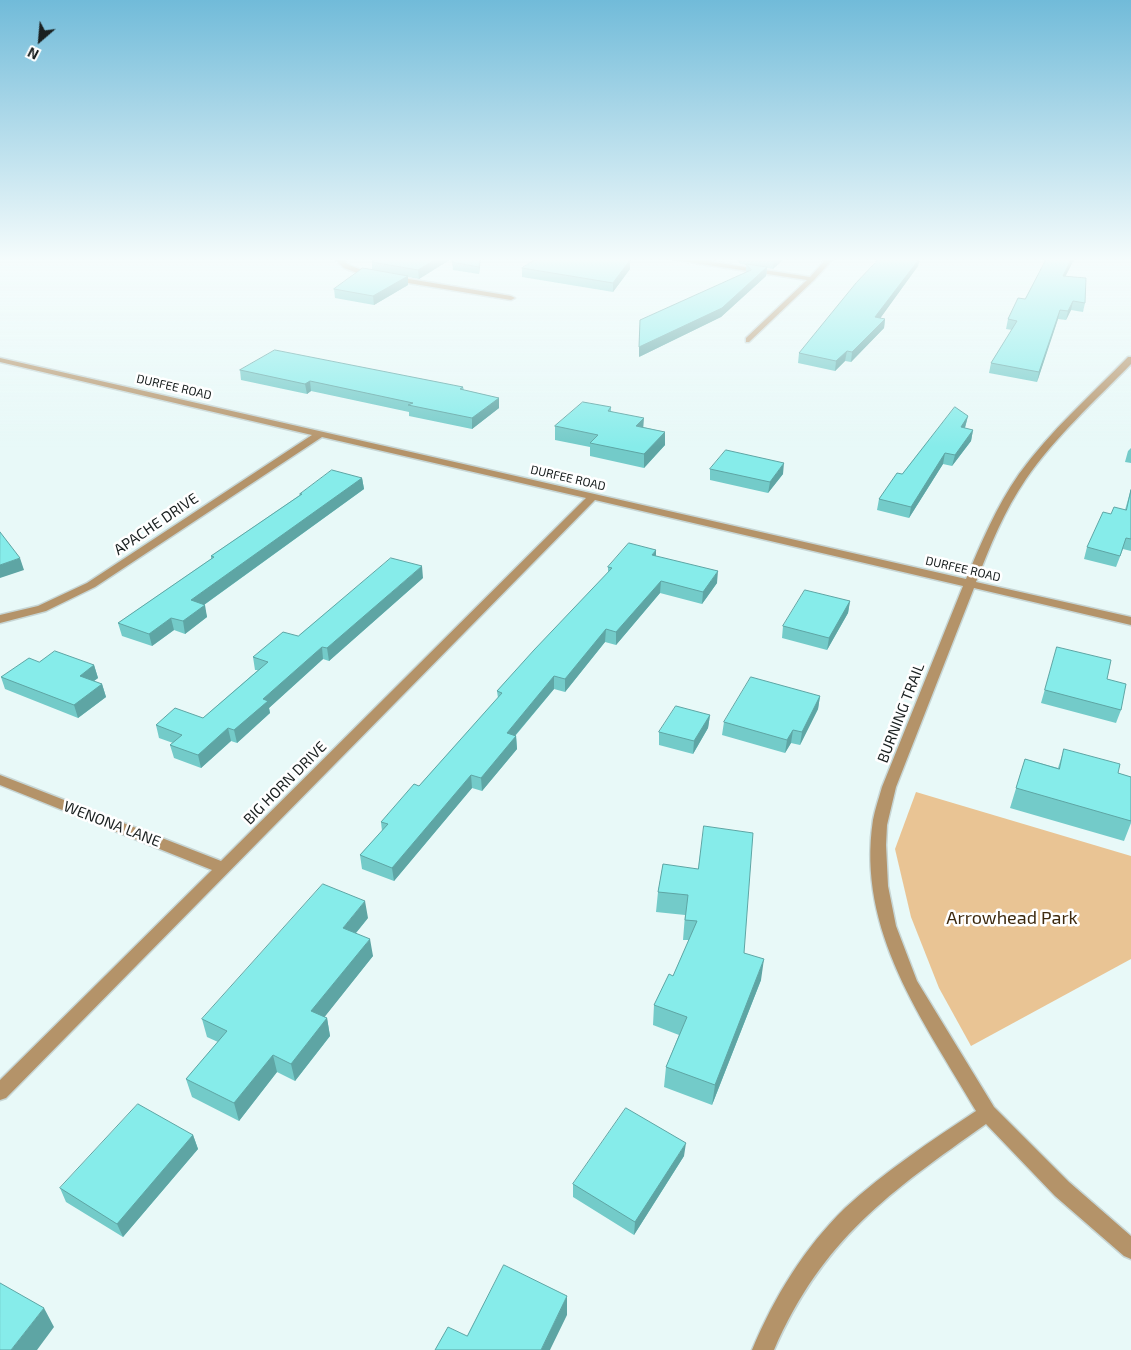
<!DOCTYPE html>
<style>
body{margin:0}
#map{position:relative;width:1131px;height:1350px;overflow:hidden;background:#e8f9f8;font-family:"Exo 2",sans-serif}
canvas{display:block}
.north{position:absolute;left:15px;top:15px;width:50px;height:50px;-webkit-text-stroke:4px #fff;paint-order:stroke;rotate:207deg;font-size:14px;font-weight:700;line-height:20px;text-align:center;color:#1a2020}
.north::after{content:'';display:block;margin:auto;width:18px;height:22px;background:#1a2020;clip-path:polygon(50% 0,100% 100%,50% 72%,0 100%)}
</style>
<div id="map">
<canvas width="1131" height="1350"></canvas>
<div class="north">N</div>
</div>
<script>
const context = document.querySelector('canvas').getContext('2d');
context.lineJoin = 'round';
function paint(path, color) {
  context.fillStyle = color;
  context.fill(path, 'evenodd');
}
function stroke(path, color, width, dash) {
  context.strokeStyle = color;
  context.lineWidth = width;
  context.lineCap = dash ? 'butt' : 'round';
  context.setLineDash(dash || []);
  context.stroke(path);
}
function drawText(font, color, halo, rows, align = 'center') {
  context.font = font + ' "Exo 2",sans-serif';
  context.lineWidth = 5;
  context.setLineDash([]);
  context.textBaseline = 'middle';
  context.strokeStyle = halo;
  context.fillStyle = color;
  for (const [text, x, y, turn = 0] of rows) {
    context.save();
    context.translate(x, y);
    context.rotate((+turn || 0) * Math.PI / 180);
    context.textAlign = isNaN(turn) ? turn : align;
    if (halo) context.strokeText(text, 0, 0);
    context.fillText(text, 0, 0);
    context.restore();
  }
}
paint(new Path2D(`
 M 916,792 L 1131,856 L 1131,959 L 971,1046 L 939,988 L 911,917 L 895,849 Z`), '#e9c494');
const minor = new Path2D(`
 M 334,258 L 340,258 L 349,265 L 367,272 L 511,296 L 515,298 L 511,300 L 366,276 L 344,268 Z
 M 672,258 L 687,258 L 810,277 L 827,258 L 834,258 L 814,280 L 749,342 L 746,342 L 746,338 L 807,280 L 675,260 Z
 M 1128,357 L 1131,357 L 1131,364 C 1095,401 1055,437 1026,479 C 1004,511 990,546 976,582 L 1131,617 L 1131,625 L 974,588 L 896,787 L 887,825 L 886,845 L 888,886 L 896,926 L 917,981 L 994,1107 L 1069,1182 L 1131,1236 L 1131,1259 L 1124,1256 L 1055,1196 L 986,1124 C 890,1192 823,1238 774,1350 L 752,1350 C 774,1297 804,1248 845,1208 C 885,1171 931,1141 976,1111 C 923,1020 856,931 873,820 C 875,809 879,798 882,787 L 963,586 L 595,500 L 6,1098 L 0,1100 L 0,1080 L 212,870 L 0,785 L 0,775 L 221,861 L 586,498 L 322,437 L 95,587 L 46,611 L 0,623 L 0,615 L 38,606 L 87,583 L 312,435 L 0,362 L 0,358 L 966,579 C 981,543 996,507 1019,474 C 1050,431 1091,395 1128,357 Z`);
stroke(minor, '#c7d6d5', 3);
paint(minor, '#b49369');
paint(new Path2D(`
 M 378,258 L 451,258 L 451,259 L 419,279 L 408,277 L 408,285 L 374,305 L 335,298 L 334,289 L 372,270 L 372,262 Z
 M 453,258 L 481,258 L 479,274 L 453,270 L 452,262 Z
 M 736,258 L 785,258 L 773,269 L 767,268 L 766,276 L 721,317 L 639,357 L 746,273 L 746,265 L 740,264 Z
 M 920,258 L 918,266 L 880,318 L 885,319 L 884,328 L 851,362 L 845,361 L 835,371 L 798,363 L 799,353 Z
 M 1047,258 L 1075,258 L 1065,276 L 1085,303 L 1083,312 L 1071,310 L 1066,320 L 1058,319 L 1037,382 L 989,373 L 991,363 L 1012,330 L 1006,329 L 1008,319 L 1025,299 Z
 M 630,260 L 630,269 L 613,292 L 522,277 L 522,268 Z
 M 240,370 L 463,387 L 464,390 L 499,398 L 499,408 L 472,429 L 409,416 L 409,412 L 311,391 L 307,394 L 241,380 Z
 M 611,407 L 611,411 L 643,427 L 665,432 L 665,445 L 644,468 L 590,456 L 590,447 L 555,440 L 555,426 Z
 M 968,416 L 965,428 L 973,430 L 971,441 L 952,466 L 943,464 L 909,518 L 877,510 L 879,499 L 902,474 Z
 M 1131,448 L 1131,463 L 1125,462 L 1128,451 Z
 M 710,469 L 783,474 L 768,493 L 710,480 Z
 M 362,478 L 364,489 L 204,605 L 207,617 L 185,634 L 174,630 L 152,646 L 122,636 L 118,623 L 211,559 L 211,556 L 300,495 L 300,494 Z
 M 1131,489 L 1131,551 L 1123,549 L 1116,567 L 1084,559 L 1087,547 L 1111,514 L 1125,510 Z
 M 656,556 L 717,583 L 702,604 L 660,593 L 616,645 L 605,642 L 565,692 L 554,689 L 516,735 L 517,749 L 482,791 L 472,788 L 394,881 L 362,869 L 360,855 L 382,831 L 381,822 L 419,786 L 498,698 L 497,691 L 608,573 L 608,567 Z
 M 423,578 L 329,661 L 323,659 L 269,708 L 270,713 L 237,743 L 231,741 L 201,768 L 174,758 L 170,745 L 173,743 L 159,738 L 156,725 L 203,718 L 258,670 L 255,670 L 253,657 Z
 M 850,601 L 848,613 L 827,650 L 782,638 L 783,626 Z
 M 1057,647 L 1107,679 L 1121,710 L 1116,723 L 1041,703 Z
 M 39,662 L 94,665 L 98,678 L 94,681 L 102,684 L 106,697 L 78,718 L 5,689 L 1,677 Z
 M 820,696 L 818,709 L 800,745 L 791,743 L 785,753 L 722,735 L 724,722 Z
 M 710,715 L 708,728 L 693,754 L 659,745 L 659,732 Z
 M 1064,749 L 1118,773 L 1131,777 L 1131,823 L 1124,841 L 1010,808 L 1025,759 L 1058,768 Z
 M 663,864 L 744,953 L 761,980 L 712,1105 L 664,1087 L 666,1067 L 679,1035 L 653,1025 L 654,1005 L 673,976 L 689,940 L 683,940 L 685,915 L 656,912 L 658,892 Z
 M 368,918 L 356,933 L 373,956 L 324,1017 L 327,1018 L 330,1036 L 295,1081 L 277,1072 L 239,1121 L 192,1097 L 186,1079 L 218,1042 L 207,1037 L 202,1019 Z
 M 193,1135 L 198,1149 L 123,1237 L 66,1202 L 60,1188 Z
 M 684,1156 L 634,1235 L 573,1197 L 573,1184 Z`), '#73cbc9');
paint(new Path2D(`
 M 438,258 L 451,258 L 451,259 L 419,279 L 418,270 Z
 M 480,258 L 481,258 L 479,274 L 479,267 Z
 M 777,258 L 785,258 L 773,269 L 774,261 Z
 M 920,258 L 918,266 L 874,327 L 875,317 Z
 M 1072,258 L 1075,258 L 1061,285 L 1063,276 Z
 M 630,260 L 630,269 L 613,292 L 613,283 Z
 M 767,267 L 766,276 L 721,317 L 639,357 L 639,347 Z
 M 408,276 L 408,285 L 374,305 L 373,296 Z
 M 1073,301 L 1071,310 L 1066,320 L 1068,311 Z
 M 1060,310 L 1058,319 L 1037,382 L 1039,372 Z
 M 885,319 L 884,328 L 851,362 L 852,352 Z
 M 847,351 L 845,361 L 835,371 L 836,361 Z
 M 310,381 L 311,391 L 307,394 L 305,384 Z
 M 499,398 L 499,408 L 472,429 L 472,418 Z
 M 968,416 L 965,427 L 958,438 L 961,427 Z
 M 644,418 L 643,431 L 636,426 Z
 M 973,430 L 971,441 L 952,466 L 955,455 Z
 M 665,432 L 665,445 L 644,468 L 644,454 Z
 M 945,453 L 943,464 L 909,518 L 911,507 Z
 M 784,463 L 783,474 L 768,493 L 770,482 Z
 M 362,478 L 364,489 L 194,612 L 191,600 Z
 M 656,550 L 656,561 L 652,555 Z
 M 20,558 L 24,570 L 0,578 L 0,565 Z
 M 422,566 L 423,578 L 329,661 L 327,648 Z
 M 718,571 L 717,583 L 702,604 L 703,592 Z
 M 661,581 L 660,593 L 616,645 L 616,632 Z
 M 850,601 L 848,613 L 827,650 L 829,638 Z
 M 205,605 L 207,617 L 185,634 L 183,621 Z
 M 171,618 L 174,630 L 152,646 L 149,634 Z
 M 606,629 L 605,642 L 565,692 L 565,679 Z
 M 322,647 L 323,659 L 269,708 L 270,713 L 237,743 L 234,730 L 263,699 Z
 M 94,665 L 98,678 L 83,689 L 80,676 Z
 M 554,676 L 554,689 L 507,745 L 507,733 Z
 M 102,684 L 106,697 L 78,718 L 74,705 Z
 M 820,696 L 818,709 L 800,745 L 802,732 Z
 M 710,715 L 708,728 L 693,754 L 694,741 Z
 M 228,728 L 231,741 L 201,768 L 198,755 Z
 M 793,730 L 791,743 L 785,753 L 787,740 Z
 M 516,736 L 517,749 L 482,791 L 481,778 Z
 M 471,775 L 472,788 L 394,881 L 392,868 Z
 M 365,901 L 368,918 L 346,945 L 343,928 Z
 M 370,939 L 373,956 L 315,1029 L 311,1011 Z
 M 764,959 L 761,980 L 712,1105 L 715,1085 Z
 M 327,1018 L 330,1036 L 295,1081 L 291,1064 Z
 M 273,1055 L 277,1072 L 239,1121 L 234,1103 Z
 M 193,1135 L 198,1149 L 123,1237 L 117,1224 Z
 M 686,1143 L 684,1156 L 634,1235 L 635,1222 Z
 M 567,1296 L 567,1315 L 550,1350 L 541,1350 Z
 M 44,1308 L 54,1327 L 37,1350 L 11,1350 Z`), '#5ea5a4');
const building = new Path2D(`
 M 378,258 L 438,258 L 418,270 L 372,262 Z
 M 453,258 L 480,258 L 479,267 L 452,262 Z
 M 538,258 L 617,258 L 630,260 L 613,283 L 522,268 Z
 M 755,258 L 777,258 L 774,261 Z
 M 880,258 L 920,258 L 875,317 L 885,319 L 852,352 L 847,351 L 836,361 L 799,353 L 856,283 Z
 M 1047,258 L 1072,258 L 1063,276 L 1086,278 L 1085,303 L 1073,301 L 1068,311 L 1060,310 L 1039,372 L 991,363 L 1017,321 L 1008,319 L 1018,298 L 1025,299 Z
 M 746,264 L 767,267 L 722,308 L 639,347 L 640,320 L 751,270 Z
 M 363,268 L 408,276 L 373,296 L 334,289 Z
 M 275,350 L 463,387 L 460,389 L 499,398 L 472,418 L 408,405 L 413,403 L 310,381 L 305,384 L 240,370 Z
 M 583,402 L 611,407 L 608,411 L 644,418 L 636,426 L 665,432 L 644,454 L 590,443 L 598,435 L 555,426 Z
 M 955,407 L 968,416 L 961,427 L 973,430 L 955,455 L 945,453 L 911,507 L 879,499 L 897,473 L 902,474 Z
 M 726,450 L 784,463 L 770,482 L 710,469 Z
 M 332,470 L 362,478 L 191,600 L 205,605 L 183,621 L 171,618 L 149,634 L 118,623 L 214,557 L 211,556 L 302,494 L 300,494 Z
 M 1131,490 L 1131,539 L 1126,538 L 1120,556 L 1087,547 L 1103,512 L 1111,514 L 1114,507 L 1126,510 Z
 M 0,532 L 20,558 L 0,565 Z
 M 629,543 L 656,550 L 652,555 L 718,571 L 703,592 L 661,581 L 616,632 L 606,629 L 565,679 L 554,676 L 507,733 L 516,736 L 481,778 L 471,775 L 392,868 L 360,855 L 388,824 L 381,822 L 414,784 L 419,786 L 502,693 L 497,691 L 534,650 L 612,568 L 608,567 Z
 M 391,558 L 422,566 L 327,648 L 322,647 L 263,699 L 268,701 L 234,730 L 228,728 L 198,755 L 170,745 L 182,735 L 156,725 L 175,708 L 203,718 L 268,662 L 253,657 L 283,632 L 298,636 Z
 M 805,590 L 850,601 L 829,638 L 783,626 Z
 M 1057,647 L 1111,660 L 1107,679 L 1126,684 L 1121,710 L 1045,690 Z
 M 55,651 L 94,665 L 80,676 L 102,684 L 74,705 L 1,677 L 29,658 L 39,662 Z
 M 751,677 L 820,696 L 802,732 L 793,730 L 787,740 L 724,722 Z
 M 676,706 L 710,715 L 694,741 L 659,732 Z
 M 1064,749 L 1120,764 L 1118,773 L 1131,777 L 1131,821 L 1016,788 L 1025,759 L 1059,769 Z
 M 704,826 L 753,833 L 744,953 L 764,959 L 715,1085 L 666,1067 L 687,1017 L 654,1005 L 669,974 L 673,976 L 697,921 L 685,920 L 688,895 L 658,892 L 663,864 L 698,869 Z
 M 323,884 L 365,901 L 343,928 L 370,939 L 311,1011 L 327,1018 L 291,1064 L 273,1055 L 234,1103 L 186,1079 L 227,1031 L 202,1019 Z
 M 138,1104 L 193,1135 L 117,1224 L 60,1188 Z
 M 626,1108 L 686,1143 L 635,1222 L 573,1184 Z
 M 504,1265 L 567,1296 L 541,1350 L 435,1350 L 448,1327 L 467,1336 Z
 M 0,1283 L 44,1308 L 11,1350 L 0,1350 Z`);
paint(building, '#86ecea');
stroke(building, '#5ea5a4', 1);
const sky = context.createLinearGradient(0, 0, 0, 447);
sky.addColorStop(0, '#71bbd9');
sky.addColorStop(0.58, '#f5fcfc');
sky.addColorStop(1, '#f5fcfc00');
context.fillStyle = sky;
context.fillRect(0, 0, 1131, 447);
drawText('12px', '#1a2020', '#fff', [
 ["DURFEE ROAD",174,387,13],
 ["DURFEE ROAD",568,478,13],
 ["DURFEE ROAD",963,569,13]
]);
drawText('15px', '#1a2020', '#fff', [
 ["APACHE DRIVE",156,524,-34],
 ["BURNING TRAIL",901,713,-69],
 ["BIG HORN DRIVE",285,783,-45],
 ["WENONA LANE",112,824,21]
]);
drawText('18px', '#3d290e', '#fff', [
 ["Arrowhead Park",1012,918]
]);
</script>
